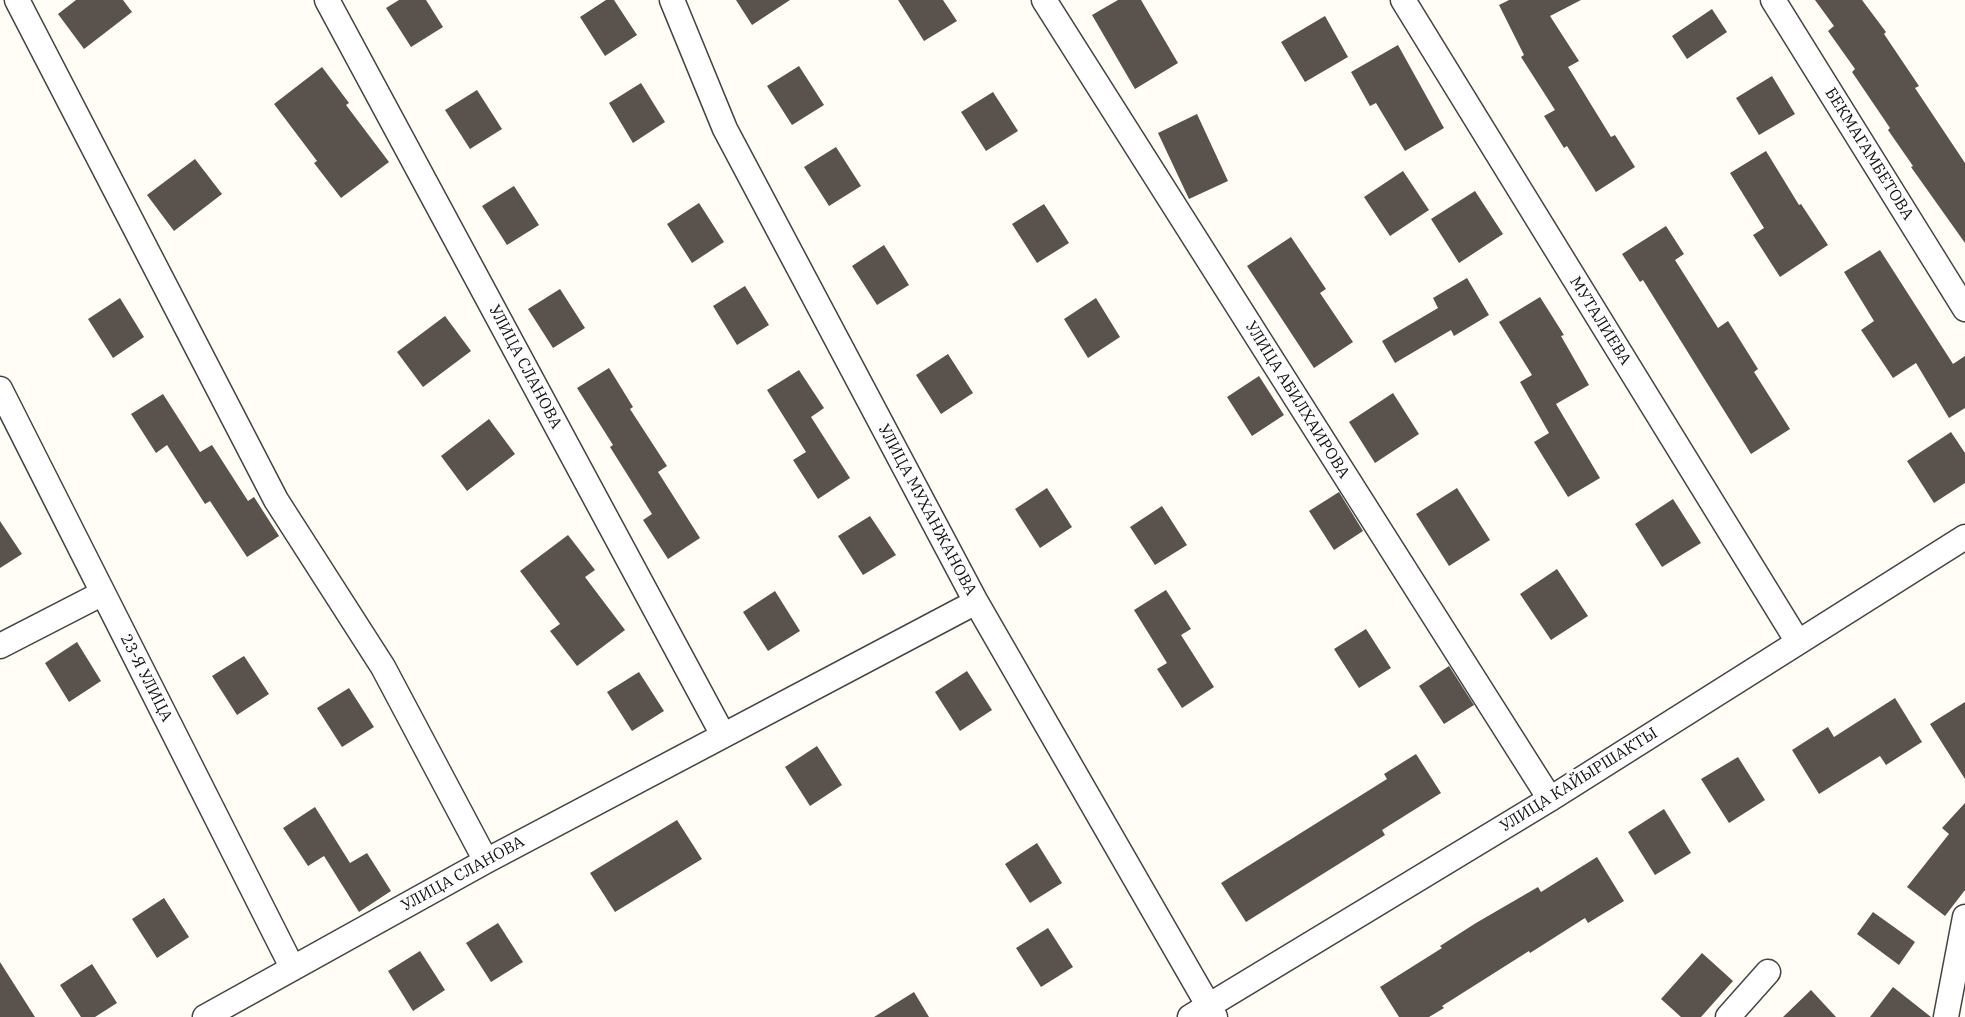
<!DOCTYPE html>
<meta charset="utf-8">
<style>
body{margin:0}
canvas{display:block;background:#fffdf5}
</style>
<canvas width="1965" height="1017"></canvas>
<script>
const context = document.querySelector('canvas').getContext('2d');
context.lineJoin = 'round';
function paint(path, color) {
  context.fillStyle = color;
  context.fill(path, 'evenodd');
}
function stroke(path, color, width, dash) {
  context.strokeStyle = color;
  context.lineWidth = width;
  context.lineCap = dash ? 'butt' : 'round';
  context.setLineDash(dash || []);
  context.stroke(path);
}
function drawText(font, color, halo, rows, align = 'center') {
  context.font = font + ' "IBM Plex Serif",serif';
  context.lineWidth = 6;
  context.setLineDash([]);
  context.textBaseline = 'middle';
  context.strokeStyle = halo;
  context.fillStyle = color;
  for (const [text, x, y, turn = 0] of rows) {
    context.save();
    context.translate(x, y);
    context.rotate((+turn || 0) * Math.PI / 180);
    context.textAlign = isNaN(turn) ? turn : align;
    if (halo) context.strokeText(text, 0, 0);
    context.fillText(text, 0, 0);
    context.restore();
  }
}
paint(new Path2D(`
 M 76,0 L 123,0 L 132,12 L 84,49 L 58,14 Z
 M 399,0 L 426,0 L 443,27 L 411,47 L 386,8 Z
 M 606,0 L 614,0 L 637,35 L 605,56 L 580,17 Z
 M 736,0 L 790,0 L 752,25 Z
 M 898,0 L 943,0 L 957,21 L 924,41 Z
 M 1118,0 L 1141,0 L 1178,63 L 1135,89 L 1092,15 Z
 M 1509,0 L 1581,0 L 1550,16 L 1579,61 L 1568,67 L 1611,137 L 1615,135 L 1635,167 L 1596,192 L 1567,146 L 1564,148 L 1544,116 L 1555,110 L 1521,57 L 1524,55 L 1499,5 Z
 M 1815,0 L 1862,0 L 1886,32 L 1884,34 L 1919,86 L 1915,88 L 1965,163 L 1965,243 L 1911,167 L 1913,166 L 1888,130 L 1890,128 L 1852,72 L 1855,69 L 1828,31 L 1834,26 Z
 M 1712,9 L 1727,32 L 1687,59 L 1672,36 Z
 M 1325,16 L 1348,57 L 1305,82 L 1281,42 Z
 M 1398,45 L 1444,128 L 1405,151 L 1376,103 L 1370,106 L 1351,72 Z
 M 799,66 L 824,105 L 792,125 L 767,86 Z
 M 322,67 L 349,103 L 346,105 L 389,162 L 341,198 L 314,163 L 317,161 L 274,104 Z
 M 1772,76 L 1795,114 L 1759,135 L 1736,98 Z
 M 641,83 L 665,122 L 633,143 L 609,103 Z
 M 477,90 L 502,129 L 470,149 L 445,110 Z
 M 993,92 L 1018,131 L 986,151 L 961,112 Z
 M 1197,114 L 1228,181 L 1189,199 L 1158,133 Z
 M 836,147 L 861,186 L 829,206 L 804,167 Z
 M 1766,151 L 1799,205 L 1801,204 L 1828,245 L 1780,277 L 1753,235 L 1764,228 L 1730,173 Z
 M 195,159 L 222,194 L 174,231 L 147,195 Z
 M 1403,171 L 1429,210 L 1390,236 L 1364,197 Z
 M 514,186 L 539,225 L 507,245 L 482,206 Z
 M 1475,191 L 1503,234 L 1459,263 L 1431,219 Z
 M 699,203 L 724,242 L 692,263 L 667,224 Z
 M 1044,204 L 1069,243 L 1037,263 L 1012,224 Z
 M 1666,226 L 1684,254 L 1675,260 L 1718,328 L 1728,321 L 1758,369 L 1754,372 L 1790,429 L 1751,454 L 1643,280 L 1640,282 L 1622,254 Z
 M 1291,237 L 1326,289 L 1320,293 L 1353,342 L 1314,368 L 1247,266 Z
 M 884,245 L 909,285 L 877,305 L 852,266 Z
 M 1880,250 L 1953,364 L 1965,356 L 1965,408 L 1949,418 L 1916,363 L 1893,378 L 1861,330 L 1874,321 L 1844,272 Z
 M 1467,278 L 1489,315 L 1454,336 L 1451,330 L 1395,363 L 1382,341 L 1438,308 L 1433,298 Z
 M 745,286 L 769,325 L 737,345 L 713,306 Z
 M 560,289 L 585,328 L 553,348 L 528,309 Z
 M 1540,297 L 1564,335 L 1561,336 L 1589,385 L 1556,404 L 1600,478 L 1568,497 L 1534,442 L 1549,433 L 1520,382 L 1532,375 L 1499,322 Z
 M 120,298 L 144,337 L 113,358 L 88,319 Z
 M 1096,298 L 1120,337 L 1088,358 L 1064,319 Z
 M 445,316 L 471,351 L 423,387 L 397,352 Z
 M 948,354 L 973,393 L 941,414 L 916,375 Z
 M 609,368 L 633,407 L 630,409 L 667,466 L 658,472 L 700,538 L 668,559 L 643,520 L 652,514 L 610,447 L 613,445 L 577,388 Z
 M 799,370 L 824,408 L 811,417 L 850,478 L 818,499 L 793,460 L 806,452 L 767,390 Z
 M 1259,376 L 1284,415 L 1252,436 L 1227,397 Z
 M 1393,393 L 1419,434 L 1375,463 L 1349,422 Z
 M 163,394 L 200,452 L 212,445 L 248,501 L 254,497 L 279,536 L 247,557 L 210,501 L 205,504 L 167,445 L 156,453 L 131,414 Z
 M 489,419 L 515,454 L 467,491 L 441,456 Z
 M 1951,432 L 1965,453 L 1965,483 L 1934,503 L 1907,461 Z
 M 1047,488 L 1072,527 L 1040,548 L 1015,509 Z
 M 1457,488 L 1490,540 L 1449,566 L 1416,514 Z
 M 1339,492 L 1363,531 L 1334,550 L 1309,511 Z
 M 1673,499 L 1701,543 L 1662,567 L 1635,524 Z
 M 1162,506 L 1187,545 L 1155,565 L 1130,527 Z
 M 870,516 L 896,555 L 863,575 L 838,536 Z
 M 0,521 L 22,554 L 0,568 Z
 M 568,535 L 595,570 L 585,577 L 625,630 L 577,666 L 550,631 L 560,624 L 520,571 Z
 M 1557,569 L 1588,616 L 1551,640 L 1520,594 Z
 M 1166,590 L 1191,629 L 1181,635 L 1214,687 L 1182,708 L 1157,669 L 1167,663 L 1134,610 Z
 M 775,591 L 800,631 L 768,651 L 743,612 Z
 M 1366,629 L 1391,668 L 1359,688 L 1334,649 Z
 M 77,642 L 101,681 L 69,702 L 45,663 Z
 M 244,656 L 269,694 L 237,715 L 212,676 Z
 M 1449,666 L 1474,705 L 1444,724 L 1419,686 Z
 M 967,671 L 992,710 L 960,731 L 935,692 Z
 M 639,672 L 664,711 L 632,731 L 607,692 Z
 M 349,688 L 374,727 L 342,747 L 317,708 Z
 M 1895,698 L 1922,742 L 1886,765 L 1880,756 L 1819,794 L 1792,750 L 1828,727 L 1834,737 Z
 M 1965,702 L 1965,779 L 1930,724 Z
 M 817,746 L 842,785 L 810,806 L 785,767 Z
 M 1416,754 L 1441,793 L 1382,830 L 1385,835 L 1246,922 L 1221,883 L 1387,779 L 1384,774 Z
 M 1738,757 L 1765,800 L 1729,823 L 1701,779 Z
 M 1965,803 L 1965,890 L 1945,916 L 1907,887 L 1949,834 L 1942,828 Z
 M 315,807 L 350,863 L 367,853 L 391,891 L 359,912 L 324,856 L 308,866 L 283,828 Z
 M 1664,809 L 1691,853 L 1655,875 L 1628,832 Z
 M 677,820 L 702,859 L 615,912 L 590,873 Z
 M 1037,843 L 1062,883 L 1030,903 L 1005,864 Z
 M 1597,857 L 1624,901 L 1588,923 L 1585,918 L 1530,953 L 1529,951 L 1442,1006 L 1444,1008 L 1429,1017 L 1399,1017 L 1380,987 L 1442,948 L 1440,946 L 1476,923 L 1538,887 L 1541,892 Z
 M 164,898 L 189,937 L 157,958 L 132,919 Z
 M 1873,912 L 1915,942 L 1899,965 L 1857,934 Z
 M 498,923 L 523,962 L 491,982 L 466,943 Z
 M 1048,928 L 1073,967 L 1041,987 L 1016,948 Z
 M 420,951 L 445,990 L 413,1011 L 388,971 Z
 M 1702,953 L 1733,981 L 1701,1017 L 1681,1017 L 1661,999 Z
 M 0,962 L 35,1017 L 0,1017 Z
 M 92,964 L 117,1003 L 95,1017 L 81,1017 L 60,985 Z
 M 1893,987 L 1931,1017 L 1870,1017 Z
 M 1811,990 L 1836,1017 L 1783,1017 Z
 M 914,992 L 929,1017 L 874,1017 Z`), '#5a524d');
const minor = new Path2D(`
 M 17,0 L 276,500 L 383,667 L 486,861
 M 327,0 L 723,735
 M 672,0 L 725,129 L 976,602 L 1215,1017
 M 1044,0 L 1550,799
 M 1403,0 L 1798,642
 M 1773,0 L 1965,309
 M 0,389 L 292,967
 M 0,646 L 103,593
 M 205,1017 L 486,861 L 976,602
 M 1190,1017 L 1550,799 L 1965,537
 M 1728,1017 L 1768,972
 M 1946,1017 L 1965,917`);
stroke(minor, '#444', 27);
stroke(minor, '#fff', 24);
drawText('16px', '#111', '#fff', [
 ["БЕКМАГАМБЕТОВА",1869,154,58],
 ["МУТАЛИЕВА",1600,321,58],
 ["УЛИЦА СЛАНОВА",525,367,62],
 ["УЛИЦА АБИЛХАИРОВА",1297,400,58],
 ["УЛИЦА МУХАНЖАНОВА",927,510,62],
 ["23-Я УЛИЦА",146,678,63],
 ["УЛИЦА КАЙЫРШАКТЫ",1579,780,-32],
 ["УЛИЦА СЛАНОВА",463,874,-29]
]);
</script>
